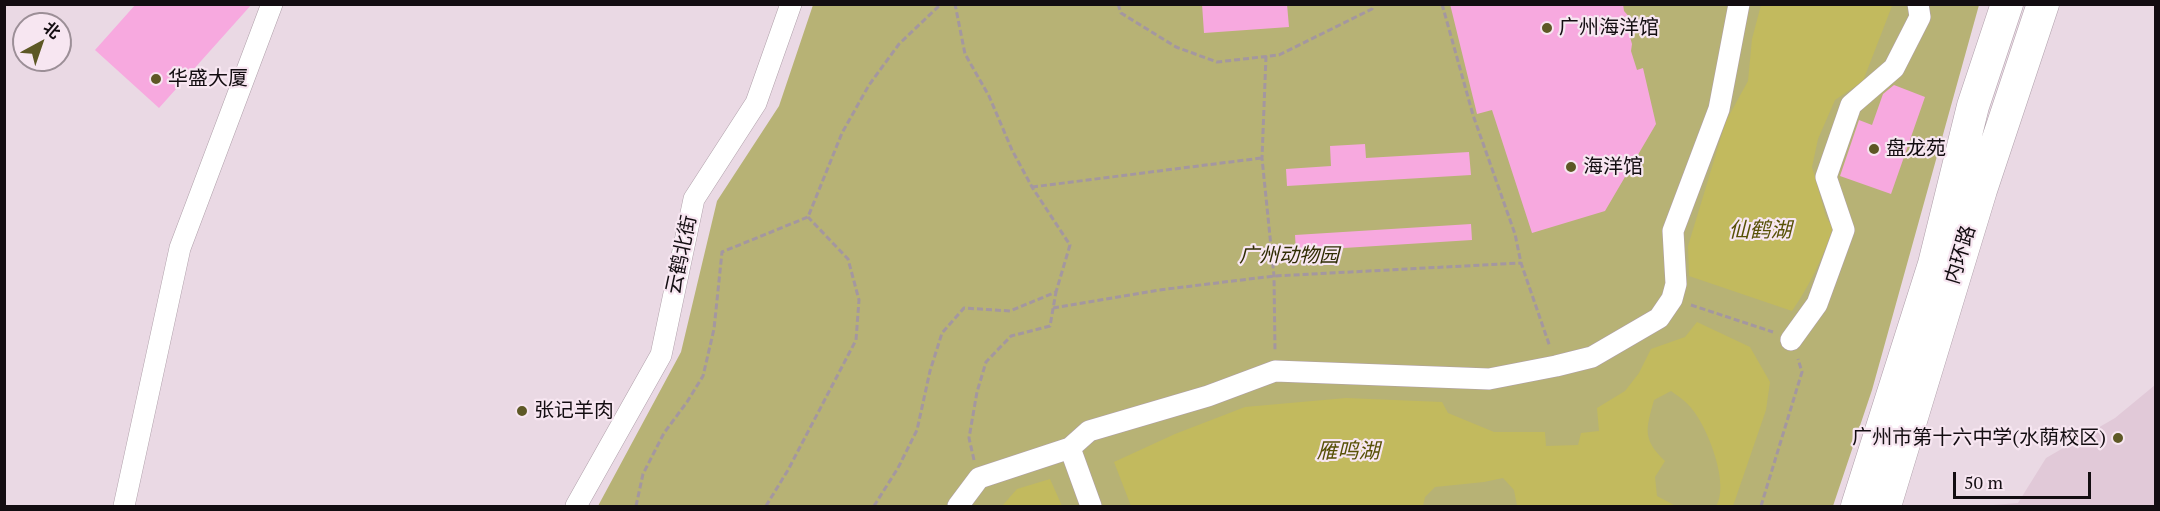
<!DOCTYPE html>
<meta charset="utf-8">
<style>
body{margin:0}
#map{position:relative;width:2160px;height:511px;overflow:hidden;background:#ead9e4;font-family:"PT Serif","Noto Sans SC",serif}
canvas{display:block}
.frame{position:absolute;inset:0;border:6px solid #130d11;pointer-events:none}
.north{position:absolute;left:12px;top:12px;width:60px;height:60px;box-sizing:border-box;background:#f7e6f1;border:2px solid #9c8f97;border-radius:50%;rotate:40deg;font-size:16px;font-weight:700;line-height:24px;text-align:center;color:#130d11}
.north::after{content:'';display:block;margin:auto;width:21px;height:27px;background:#5d5825;clip-path:polygon(50% 0,100% 100%,50% 72%,0 100%)}
.scale{position:absolute;left:1953px;top:472px;width:138px;height:27px;box-sizing:border-box;border:3px solid #130d11;border-top:0;padding-left:8px;font-size:18px;line-height:21px;white-space:nowrap;color:#130d11;-webkit-text-stroke:4px #f7e6f1;paint-order:stroke}
</style>
<div id="map">
<canvas width="2160" height="511"></canvas>
<div class="frame"></div>
<div class="north">北</div>
<div class="scale">50 m</div>
</div>
<script>
const context = document.querySelector('canvas').getContext('2d');
context.lineJoin = 'round';
function paint(path, color) {
  context.fillStyle = color;
  context.fill(path, 'evenodd');
}
function stroke(path, color, width, dash) {
  context.strokeStyle = color;
  context.lineWidth = width;
  context.lineCap = dash ? 'butt' : 'round';
  context.setLineDash(dash || []);
  context.stroke(path);
}
function drawText(font, color, halo, rows, align = 'center') {
  context.font = font + ' "PT Serif","Noto Sans SC",serif';
  context.lineWidth = 4.5;
  context.setLineDash([]);
  context.textBaseline = 'middle';
  context.strokeStyle = halo;
  context.fillStyle = color;
  for (const [text, x, y, turn = 0] of rows) {
    context.save();
    context.translate(x, y);
    context.rotate((+turn || 0) * Math.PI / 180);
    context.textAlign = isNaN(turn) ? turn : align;
    if (halo) context.strokeText(text, 0, 0);
    context.fillText(text, 0, 0);
    context.restore();
  }
}
paint(new Path2D(`
 M 2155,385 L 2155,506 L 1981,506 L 2018,503 L 2046,458 L 2115,418 Z`), '#e1c9d8');
paint(new Path2D(`
 M 813,5 L 1979,5 L 1872,390 L 1833,506 L 598,506 L 681,352 L 717,201 L 779,106 Z`), '#b7b275');
paint(new Path2D(`
 M 1761,5 L 1892,6 L 1863,81 L 1835,100 L 1818,139 L 1812,167 L 1826,217 L 1833,228 C 1822,259 1810,285 1792,311 L 1689,276 L 1688,246 L 1726,121 L 1748,81 L 1752,39 Z
 M 1697,322 L 1750,347 L 1770,382 L 1766,410 L 1733,506 L 1716,506 C 1730,485 1708,428 1692,409 C 1687,402 1678,396 1671,391 L 1654,400 C 1646,429 1642,439 1665,461 L 1655,477 L 1657,496 L 1676,506 L 1517,506 L 1514,490 L 1503,478 L 1484,482 L 1435,487 L 1425,497 L 1423,506 L 1131,506 L 1114,462 L 1175,434 L 1245,407 L 1346,398 L 1442,402 L 1448,413 L 1494,432 L 1545,432 L 1546,446 L 1578,445 L 1581,433 L 1599,431 L 1597,408 L 1625,391 L 1639,373 L 1651,349 L 1685,337 Z
 M 1050,479 L 1062,506 L 1002,506 L 1017,489 Z`), '#c2ba5e');
paint(new Path2D(`
 M 136,4 L 252,4 L 159,108 L 95,50 Z
 M 1202,4 L 1287,4 L 1289,27 L 1204,33 Z
 M 1450,4 L 1623,4 L 1624,11 L 1631,19 L 1628,30 L 1632,44 L 1631,51 L 1637,70 L 1643,68 L 1656,124 L 1605,211 L 1532,233 L 1492,110 L 1477,114 Z
 M 1894,85 L 1925,97 L 1891,194 L 1840,176 L 1859,120 L 1872,125 L 1883,94 Z
 M 1365,144 L 1366,158 L 1469,152 L 1471,175 L 1287,186 L 1286,169 L 1331,166 L 1330,146 Z
 M 1471,224 L 1472,240 L 1296,251 L 1295,235 Z`), '#f7a9df');
const minor = new Path2D(`
 M 1791,340 L 1817,304 L 1844,230 L 1826,177 L 1851,105 L 1894,68 L 1920,17 L 1918,4
 M 1070,448 L 1091,506
 M 124,506 L 180,248 L 272,4
 M 576,506 L 661,355 L 694,199 L 756,103 L 791,4
 M 958,506 L 979,478 L 1070,448 L 1089,431 L 1208,396 L 1275,371 L 1489,379 L 1556,366 L 1592,357 L 1659,318 L 1672,299 L 1676,284 L 1673,231 L 1719,109 L 1739,4`);
const highway = new Path2D(`
 M 1857,506 L 1934,264 L 1973,106 L 2007,4
 M 1885,506 L 1981,190 L 2043,4`);
stroke(minor, '#af9fa9', 22);
stroke(highway, '#af9fa9', 33);
stroke(new Path2D(`
 M 1118,4 L 1121,13 L 1176,47 L 1217,62 L 1279,55 L 1372,9 L 1374,4
 M 1442,4 L 1473,115 L 1515,234 L 1521,263 L 1550,347
 M 1266,56 L 1262,158 L 1274,276 L 1275,351
 M 1032,187 L 1262,158
 M 1691,305 L 1773,332
 M 1053,308 L 1159,290 L 1274,276 L 1521,263
 M 974,460 L 969,438 L 977,392 L 986,362 L 1011,336 L 1050,326 L 1056,292
 M 636,506 L 643,474 L 664,433 L 687,402 L 703,376 L 714,329 L 722,252 L 808,217 L 842,133 L 869,85 L 899,44 L 941,4
 M 766,506 L 788,470 L 856,340 L 859,300 L 848,259 L 808,217
 M 874,506 L 898,468 L 917,430 L 930,371 L 942,333 L 964,308 L 1010,311 L 1056,292 L 1070,245 L 1032,187 L 1012,150 L 989,96 L 965,54 L 955,4
 M 1761,506 L 1802,372 L 1798,359`), '#a497a0', 3, [6, 3]);
stroke(minor, '#fff', 21);
stroke(highway, '#fff', 32);
for (const [x, y, r, color] of [
 [1547,28,6,"#5d5825"],
 [156,79,6,"#5d5825"],
 [1874,149,6,"#5d5825"],
 [1571,167,6,"#5d5825"],
 [522,411,6,"#5d5825"],
 [2118,438,6,"#5d5825"]
]) {
  const dot = new Path2D();
  dot.arc(x, y, r, 0, 2 * Math.PI);
  context.fillStyle = color;
  context.fill(dot);
  stroke(dot, '#f7e6f1', 2);
}
drawText('20px', '#130d11', '#f7e6f1', [
 ["广州海洋馆",1559,28],
 ["华盛大厦",168,79],
 ["盘龙苑",1886,149],
 ["海洋馆",1583,167],
 ["张记羊肉",534,411],
 ["广州市第十六中学(水荫校区)",2106,438,"right"]
], 'left');
drawText('20px', '#130d11', '#f7e6f1', [
 ["云鹤北街",682,255,-78],
 ["内环路",1961,255,-73]
]);
drawText('italic 20px', '#2f2c03', '#f7e6f1', [
 ["广州动物园",1289,256]
]);
drawText('italic 21px', '#575006', '#f7e6f1', [
 ["仙鹤湖",1760,231],
 ["雁鸣湖",1348,452]
]);
</script>
